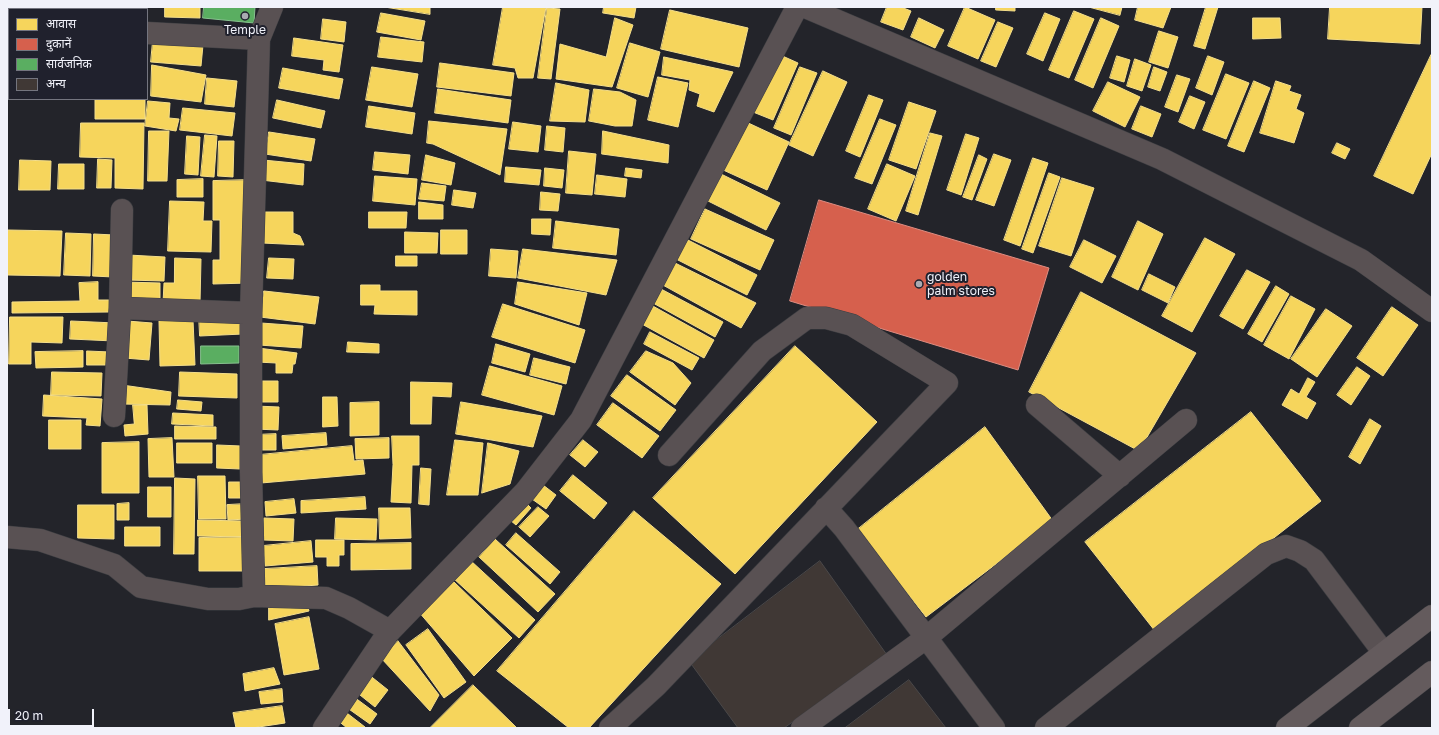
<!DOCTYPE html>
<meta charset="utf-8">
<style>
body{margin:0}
#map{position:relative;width:1439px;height:735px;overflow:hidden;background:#23242a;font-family:"Golos Text","Noto Sans Devanagari",sans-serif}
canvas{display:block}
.frame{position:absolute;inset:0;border:8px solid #f1f2fa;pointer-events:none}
.legend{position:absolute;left:8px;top:8px;width:140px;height:92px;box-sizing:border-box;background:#20212d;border:1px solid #74757f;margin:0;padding:5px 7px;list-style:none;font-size:12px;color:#f1f2fa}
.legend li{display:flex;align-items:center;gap:8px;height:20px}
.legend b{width:20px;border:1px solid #74757f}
.scale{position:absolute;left:8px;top:709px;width:86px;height:18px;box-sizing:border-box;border:2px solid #f1f2fa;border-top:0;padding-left:5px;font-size:12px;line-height:14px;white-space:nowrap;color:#f1f2fa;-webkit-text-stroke:3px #20212d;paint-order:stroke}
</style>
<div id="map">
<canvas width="1439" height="735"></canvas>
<div class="frame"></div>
<ul class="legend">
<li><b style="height:11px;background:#f6d55c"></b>आवास</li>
<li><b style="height:11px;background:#d6604d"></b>दुकानें</li>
<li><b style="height:11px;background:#5aae61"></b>सार्वजनिक</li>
<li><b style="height:11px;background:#403835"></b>अन्य</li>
</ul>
<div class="scale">20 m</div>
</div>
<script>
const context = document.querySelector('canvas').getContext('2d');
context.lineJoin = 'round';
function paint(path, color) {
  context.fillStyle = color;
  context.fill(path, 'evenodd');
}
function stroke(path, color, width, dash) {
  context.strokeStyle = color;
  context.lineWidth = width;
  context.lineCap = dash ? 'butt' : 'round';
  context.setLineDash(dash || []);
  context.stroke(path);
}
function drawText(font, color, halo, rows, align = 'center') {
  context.font = font + ' "Golos Text",sans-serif';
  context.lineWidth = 4;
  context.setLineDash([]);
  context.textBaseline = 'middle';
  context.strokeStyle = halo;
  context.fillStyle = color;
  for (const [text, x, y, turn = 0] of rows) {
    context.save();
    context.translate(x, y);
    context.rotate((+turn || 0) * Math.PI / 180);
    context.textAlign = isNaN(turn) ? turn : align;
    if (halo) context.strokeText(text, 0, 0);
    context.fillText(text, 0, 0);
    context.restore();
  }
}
const homes = new Path2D(`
 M 79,7 L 126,7 L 126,9 L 79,9 Z
 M 165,7 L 200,7 L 200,18 L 165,17 Z
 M 385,7 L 430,7 L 430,14 Z
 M 503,7 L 546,7 L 533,78 L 518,78 L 515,68 L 493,65 Z
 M 604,7 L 636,7 L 634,18 L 603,13 Z
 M 887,7 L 901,7 L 911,11 L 903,30 L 881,22 Z
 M 965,7 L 995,20 L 978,59 L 948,46 Z
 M 996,7 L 1015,7 L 1015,11 L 996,10 Z
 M 1089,7 L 1122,7 L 1120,15 Z
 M 1138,7 L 1171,7 L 1163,28 L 1135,20 Z
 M 1206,7 L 1218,7 L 1205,49 L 1194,46 Z
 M 1330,7 L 1422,7 L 1420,44 L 1328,39 Z
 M 547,8 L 560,9 L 551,79 L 538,78 Z
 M 670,10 L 748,28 L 739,67 L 661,49 Z
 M 1074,11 L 1094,19 L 1069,78 L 1049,70 Z
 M 381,13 L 425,21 L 421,40 L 377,32 Z
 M 1045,13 L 1060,19 L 1043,61 L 1027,54 Z
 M 615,18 L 633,25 L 612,87 L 556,79 L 560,44 L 606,57 Z
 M 919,18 L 944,30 L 935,48 L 911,37 Z
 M 1101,18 L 1119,26 L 1093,88 L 1075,80 Z
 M 1253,18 L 1280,18 L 1281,38 L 1253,39 Z
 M 323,19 L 346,22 L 344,42 L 321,39 Z
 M 998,22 L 1013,28 L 996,67 L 981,61 Z
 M 1159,31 L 1178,37 L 1168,68 L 1149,62 Z
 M 381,37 L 424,42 L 422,62 L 378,57 Z
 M 294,38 L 343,45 L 339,72 L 323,70 L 324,60 L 292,56 Z
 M 153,41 L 203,45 L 201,66 L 151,62 Z
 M 630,43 L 660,52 L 648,97 L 617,88 Z
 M 778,54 L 798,63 L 773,120 L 753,112 Z
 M 1431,55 L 1432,153 L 1413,194 L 1374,176 Z
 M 1117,56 L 1130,60 L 1124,82 L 1110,78 Z
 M 1208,56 L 1224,62 L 1212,95 L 1196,88 Z
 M 664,57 L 733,72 L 714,112 L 697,106 L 700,94 L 689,90 L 690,80 L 662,75 Z
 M 1135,59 L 1151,65 L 1142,91 L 1127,86 Z
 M 440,63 L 514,73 L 511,96 L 437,87 Z
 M 152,65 L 206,75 L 201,102 L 151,96 Z
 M 372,67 L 418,74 L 412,107 L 366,100 Z
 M 800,67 L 817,73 L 791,135 L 774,128 Z
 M 1154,67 L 1167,72 L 1160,91 L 1148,87 Z
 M 283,68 L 343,79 L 339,99 L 279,88 Z
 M 823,71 L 847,82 L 813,156 L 789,145 Z
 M 1226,74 L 1249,83 L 1226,139 L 1203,130 Z
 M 1177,75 L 1190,79 L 1178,112 L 1165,107 Z
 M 658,77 L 688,83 L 678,127 L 648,120 Z
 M 207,78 L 237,81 L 234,107 L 205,104 Z
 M 1254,81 L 1270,88 L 1244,152 L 1228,146 Z
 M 1276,81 L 1291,86 L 1289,91 L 1301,95 L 1296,109 L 1304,113 L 1294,143 L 1260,133 Z
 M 1108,82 L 1140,97 L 1125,127 L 1093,111 Z
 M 556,83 L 589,90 L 585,122 L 550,121 Z
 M 438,89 L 511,100 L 508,123 L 435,113 Z
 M 594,89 L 620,92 L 636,100 L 632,126 L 615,126 L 589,121 Z
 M 869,95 L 883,100 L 860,157 L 846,151 Z
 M 1190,96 L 1205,102 L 1194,129 L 1179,122 Z
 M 119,99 L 145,99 L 145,119 L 95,119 L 95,100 Z
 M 277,100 L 325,111 L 321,128 L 273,118 Z
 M 148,101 L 170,103 L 169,118 L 179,119 L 176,131 L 145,126 Z
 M 909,102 L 936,111 L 916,169 L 889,160 Z
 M 369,106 L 415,113 L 412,134 L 366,127 Z
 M 1141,106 L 1161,114 L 1152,137 L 1132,129 Z
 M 183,108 L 235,113 L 232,136 L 180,130 Z
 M 880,119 L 896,125 L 872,184 L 855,178 Z
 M 429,121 L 507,129 L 500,175 L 433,144 L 427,143 Z
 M 744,121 L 789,142 L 767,190 L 721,169 Z
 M 513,122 L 541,126 L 538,152 L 509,149 Z
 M 81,123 L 144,123 L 143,189 L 115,188 L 115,158 L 80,157 Z
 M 547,126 L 565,128 L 563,152 L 545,150 Z
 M 149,131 L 169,131 L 167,181 L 148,181 Z
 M 603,131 L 669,145 L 668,163 L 602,154 Z
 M 269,132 L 315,139 L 311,161 L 265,154 Z
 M 930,133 L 942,136 L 918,215 L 906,211 Z
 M 966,134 L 979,138 L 961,195 L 947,190 Z
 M 205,135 L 217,136 L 214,177 L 201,176 Z
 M 187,136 L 200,137 L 198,175 L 185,174 Z
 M 219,141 L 234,141 L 233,177 L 218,176 Z
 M 1337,143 L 1350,149 L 1345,159 L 1332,153 Z
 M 569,151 L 596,154 L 592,195 L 566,193 Z
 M 375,152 L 410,155 L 408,174 L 373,170 Z
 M 994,154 L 1011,160 L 994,206 L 976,200 Z
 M 426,155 L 455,163 L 451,185 L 422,180 Z
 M 979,155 L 987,159 L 972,200 L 963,197 Z
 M 1033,158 L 1048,163 L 1020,246 L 1004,240 Z
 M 98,159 L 112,160 L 111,188 L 97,188 Z
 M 20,160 L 51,161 L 50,190 L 19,190 Z
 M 263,160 L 304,164 L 303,185 L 261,180 Z
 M 59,164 L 84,164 L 84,189 L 58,189 Z
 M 887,164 L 915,176 L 896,221 L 868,209 Z
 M 506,167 L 541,170 L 539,185 L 505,182 Z
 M 545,168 L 564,170 L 562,188 L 544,186 Z
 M 626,168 L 642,170 L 641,178 L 625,176 Z
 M 1049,173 L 1060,177 L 1033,253 L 1022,249 Z
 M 721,174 L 780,203 L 766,230 L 708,201 Z
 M 597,175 L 627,179 L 625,197 L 595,194 Z
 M 375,176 L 417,179 L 415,205 L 373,201 Z
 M 1062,178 L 1094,188 L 1071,256 L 1039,246 Z
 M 203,179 L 203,197 L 177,197 L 177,180 Z
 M 248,180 L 249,283 L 213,284 L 213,260 L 220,260 L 220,220 L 213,220 L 213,181 Z
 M 422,183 L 446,186 L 444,201 L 419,199 Z
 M 454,190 L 476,193 L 473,208 L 452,205 Z
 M 541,192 L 560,194 L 558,211 L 540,210 Z
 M 170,201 L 204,202 L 203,221 L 212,221 L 211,252 L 168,251 Z
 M 419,202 L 443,205 L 443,219 L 419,219 Z
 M 705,209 L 774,240 L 760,270 L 691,239 Z
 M 262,212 L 293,212 L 293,233 L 300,236 L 304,245 L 262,243 Z
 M 369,212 L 407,212 L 406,228 L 369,228 Z
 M 532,219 L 551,219 L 550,235 L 532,234 Z
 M 556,221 L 619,229 L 616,255 L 553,248 Z
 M 1138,221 L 1163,234 L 1138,290 L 1112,277 Z
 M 7,230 L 62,231 L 60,276 L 7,275 Z
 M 441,230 L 467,230 L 467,254 L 441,254 Z
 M 405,232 L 438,233 L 437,253 L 405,253 Z
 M 66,233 L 91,234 L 90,276 L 64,275 Z
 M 94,234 L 114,235 L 113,277 L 93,276 Z
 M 682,237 L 757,275 L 747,295 L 672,257 Z
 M 1205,238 L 1235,254 L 1192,332 L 1162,316 Z
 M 1084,240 L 1116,256 L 1102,283 L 1070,267 Z
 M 491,249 L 518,251 L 516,278 L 489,276 Z
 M 523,249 L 617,260 L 606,295 L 518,278 Z
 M 128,255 L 165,257 L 164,281 L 127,280 Z
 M 396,256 L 417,256 L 417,266 L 396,266 Z
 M 175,258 L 201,259 L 200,303 L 163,303 L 164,283 L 174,283 Z
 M 269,258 L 294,259 L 293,279 L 267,278 Z
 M 671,261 L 756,303 L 741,328 L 661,284 Z
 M 1247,270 L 1270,282 L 1243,329 L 1220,316 Z
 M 1149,274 L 1175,287 L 1168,303 L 1142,290 Z
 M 98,282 L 98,300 L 110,300 L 110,312 L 12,313 L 12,302 L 80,301 L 79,283 Z
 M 124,282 L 160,283 L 160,305 L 123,304 Z
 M 518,282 L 587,293 L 579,325 L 515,304 Z
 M 361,285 L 380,285 L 380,291 L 417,291 L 417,315 L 374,314 L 375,305 L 361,305 Z
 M 1276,286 L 1289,294 L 1262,342 L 1248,334 Z
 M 661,289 L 723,322 L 715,337 L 653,303 Z
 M 264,291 L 319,297 L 315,324 L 260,317 Z
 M 1081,292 L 1196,353 L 1139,451 L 1029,392 Z
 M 1291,296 L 1315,309 L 1289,359 L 1264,345 Z
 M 503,304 L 585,330 L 575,363 L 492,337 Z
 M 651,305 L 714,340 L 704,358 L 640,323 Z
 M 1392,307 L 1418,325 L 1383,376 L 1357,358 Z
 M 1326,309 L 1352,326 L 1317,377 L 1291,359 Z
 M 199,315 L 242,317 L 243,334 L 200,336 Z
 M 10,317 L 63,317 L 62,343 L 31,342 L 31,364 L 9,364 Z
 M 193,320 L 195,365 L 160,366 L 159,321 Z
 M 71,321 L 115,323 L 114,341 L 70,339 Z
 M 127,321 L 152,323 L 149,360 L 124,358 Z
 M 261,323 L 303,326 L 301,348 L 259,345 Z
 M 650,332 L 699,358 L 692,370 L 644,344 Z
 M 348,342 L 379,344 L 379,353 L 347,352 Z
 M 496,344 L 530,354 L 525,372 L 492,363 Z
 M 795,346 L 877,422 L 735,574 L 653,498 Z
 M 258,348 L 297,353 L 295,364 L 293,364 L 292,373 L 276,373 L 276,363 L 257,362 Z
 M 83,351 L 83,367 L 36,368 L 35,352 Z
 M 87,351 L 110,352 L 110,365 L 87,365 Z
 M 646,351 L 673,363 L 691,383 L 675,405 L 630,372 Z
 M 534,358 L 570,367 L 566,384 L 530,375 Z
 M 490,366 L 562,386 L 554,415 L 482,395 Z
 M 1357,367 L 1370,376 L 1351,405 L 1337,395 Z
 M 52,372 L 102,373 L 101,396 L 51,395 Z
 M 180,372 L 237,374 L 237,398 L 179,396 Z
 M 627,375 L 676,410 L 660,431 L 611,396 Z
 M 1308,378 L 1315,382 L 1306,397 L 1316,403 L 1307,419 L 1282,405 L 1291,389 L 1299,394 Z
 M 258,381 L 278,381 L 278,402 L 258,402 Z
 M 411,382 L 452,383 L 451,397 L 432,396 L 431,424 L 411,424 Z
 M 122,385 L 171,392 L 170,405 L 122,404 Z
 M 44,395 L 102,399 L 100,426 L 86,425 L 87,418 L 43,416 Z
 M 323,397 L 337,397 L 338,426 L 323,427 Z
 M 178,400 L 202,402 L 201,411 L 177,409 Z
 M 379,402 L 379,435 L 350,436 L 350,403 Z
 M 461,402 L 542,416 L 533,447 L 456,434 Z
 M 613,403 L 659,436 L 642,458 L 597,425 Z
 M 133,405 L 147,405 L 148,434 L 125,436 L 124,425 L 134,424 Z
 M 255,406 L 279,407 L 278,430 L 254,429 Z
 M 1251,412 L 1321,501 L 1155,631 L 1085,542 Z
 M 173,413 L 213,415 L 213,426 L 172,424 Z
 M 1370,419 L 1381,426 L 1360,464 L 1349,457 Z
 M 49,420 L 81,420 L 81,449 L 49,449 Z
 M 175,426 L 216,427 L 216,439 L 175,439 Z
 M 985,427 L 1053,521 L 926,617 L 857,530 Z
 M 326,433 L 327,445 L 283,449 L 282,436 Z
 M 276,434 L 276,450 L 255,450 L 255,435 Z
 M 392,436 L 419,436 L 419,465 L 412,465 L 411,503 L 391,502 L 393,465 Z
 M 172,438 L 174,477 L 149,477 L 148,439 Z
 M 389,438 L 389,458 L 356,459 L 355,439 Z
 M 455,440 L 483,443 L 478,495 L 447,495 Z
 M 583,440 L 598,452 L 585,467 L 570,455 Z
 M 139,442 L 139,493 L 102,493 L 102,443 Z
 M 177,443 L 212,443 L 212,463 L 177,463 Z
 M 488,443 L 519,451 L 510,484 L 482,493 Z
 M 217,445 L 241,446 L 240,469 L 217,468 Z
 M 352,446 L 354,461 L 363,460 L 365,474 L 261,483 L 259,455 Z
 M 421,468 L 431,469 L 429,505 L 419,504 Z
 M 573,475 L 607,503 L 594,519 L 560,491 Z
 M 198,476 L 225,476 L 226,519 L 199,519 Z
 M 175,478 L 195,479 L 194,554 L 174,554 Z
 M 229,482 L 249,482 L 249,498 L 229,498 Z
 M 543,485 L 556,495 L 546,509 L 532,499 Z
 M 148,487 L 171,487 L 171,517 L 148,517 Z
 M 365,497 L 366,509 L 301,513 L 301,501 Z
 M 294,499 L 296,513 L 266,516 L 265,502 Z
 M 525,502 L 531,508 L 516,525 L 510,520 Z
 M 129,503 L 129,520 L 117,520 L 117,504 Z
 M 246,504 L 247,519 L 228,520 L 227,505 Z
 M 78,505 L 114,505 L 114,539 L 78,538 Z
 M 538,507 L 549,516 L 530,537 L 519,527 Z
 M 379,508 L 410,508 L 411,538 L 380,539 Z
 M 634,511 L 721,584 L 589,728 L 569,728 L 497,671 Z
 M 264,518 L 294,519 L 293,541 L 263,540 Z
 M 336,518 L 377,519 L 376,540 L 335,539 Z
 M 198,520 L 243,521 L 243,537 L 198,536 Z
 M 125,527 L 160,527 L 160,546 L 125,546 Z
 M 516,533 L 560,572 L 550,584 L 506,545 Z
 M 246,537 L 246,571 L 199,571 L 199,538 Z
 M 495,539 L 555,594 L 538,612 L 479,557 Z
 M 316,540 L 344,540 L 344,555 L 339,555 L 339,566 L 327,566 L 327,557 L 316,557 Z
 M 311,541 L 313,562 L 265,566 L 263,546 Z
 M 411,543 L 411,569 L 351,570 L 351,544 Z
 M 470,560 L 535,620 L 519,638 L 453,578 Z
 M 317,566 L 318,585 L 265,589 L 264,569 Z
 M 453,581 L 512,638 L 474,676 L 418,611 Z
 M 269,598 L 306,599 L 309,611 L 269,620 Z
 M 309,617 L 319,669 L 284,675 L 275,624 Z
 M 428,629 L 466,682 L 444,698 L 406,645 Z
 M 398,641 L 439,695 L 430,711 L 381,658 Z
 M 274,668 L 280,684 L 245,691 L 243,674 Z
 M 368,674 L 388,690 L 375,707 L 355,691 Z
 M 473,685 L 517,728 L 430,728 Z
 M 282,689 L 283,702 L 261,704 L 259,692 Z
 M 354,697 L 377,714 L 370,724 L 346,707 Z
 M 282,706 L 285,723 L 252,728 L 236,728 L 233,713 Z
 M 343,710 L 365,727 L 364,728 L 347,728 L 336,719 Z`);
paint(homes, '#f6d55c');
stroke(homes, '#f4de8b', 1);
const shops = new Path2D(`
 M 819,200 L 1049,268 L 1018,370 L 790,301 Z`);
paint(shops, '#d6604d');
stroke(shops, '#de8c81', 1);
const public = new Path2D(`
 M 204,7 L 255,7 L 254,23 L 203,18 Z
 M 201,346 L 239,346 L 239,363 L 201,364 Z`);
paint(public, '#5aae61');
stroke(public, '#87c28f', 1);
const building = new Path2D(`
 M 820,561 L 887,655 L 784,728 L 738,728 L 689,661 Z
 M 909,680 L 946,728 L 845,728 Z`);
paint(building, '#403835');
stroke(building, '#4a4849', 1);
const street = new Path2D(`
 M 272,7 L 259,39 L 251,313 L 251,472 L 254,596 L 326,598 L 349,608 L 390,631
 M 805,7 L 1162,159 L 1361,260 L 1432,311
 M 147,33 L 259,39
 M 7,71 L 9,69
 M 120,308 L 251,313
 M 1037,405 L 1120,476
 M 114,416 L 120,308 L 122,210
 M 826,508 L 844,528 L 994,728
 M 7,537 L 40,540 L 114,565 L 141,587 L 208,599 L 239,599 L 254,596
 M 324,728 L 388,633 L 525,492 L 581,420 L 797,7
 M 610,728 L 656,686 L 947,383 L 852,325 L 826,318 L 807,318 L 762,351 L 669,455
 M 802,728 L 926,638 L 1186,420
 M 1046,728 L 1266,554 L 1286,546 L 1300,551 L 1314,560 L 1384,653`);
const secondary = new Path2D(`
 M 1287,728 L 1432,616
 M 1360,728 L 1432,672`);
stroke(street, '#3d3e42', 23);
stroke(secondary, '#3d3e42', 23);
stroke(street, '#595153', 22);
stroke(secondary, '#645b5d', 22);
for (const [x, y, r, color] of [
 [245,16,4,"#a9aab1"],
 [919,284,4,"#a9aab1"]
]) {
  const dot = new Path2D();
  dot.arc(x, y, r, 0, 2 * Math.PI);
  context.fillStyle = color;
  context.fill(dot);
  stroke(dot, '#20212d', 1.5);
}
drawText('12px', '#f1f2fa', '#20212d', [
 ["Temple",245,30],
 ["golden",927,277,"left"],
 ["palm stores",927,291,"left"]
]);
</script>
